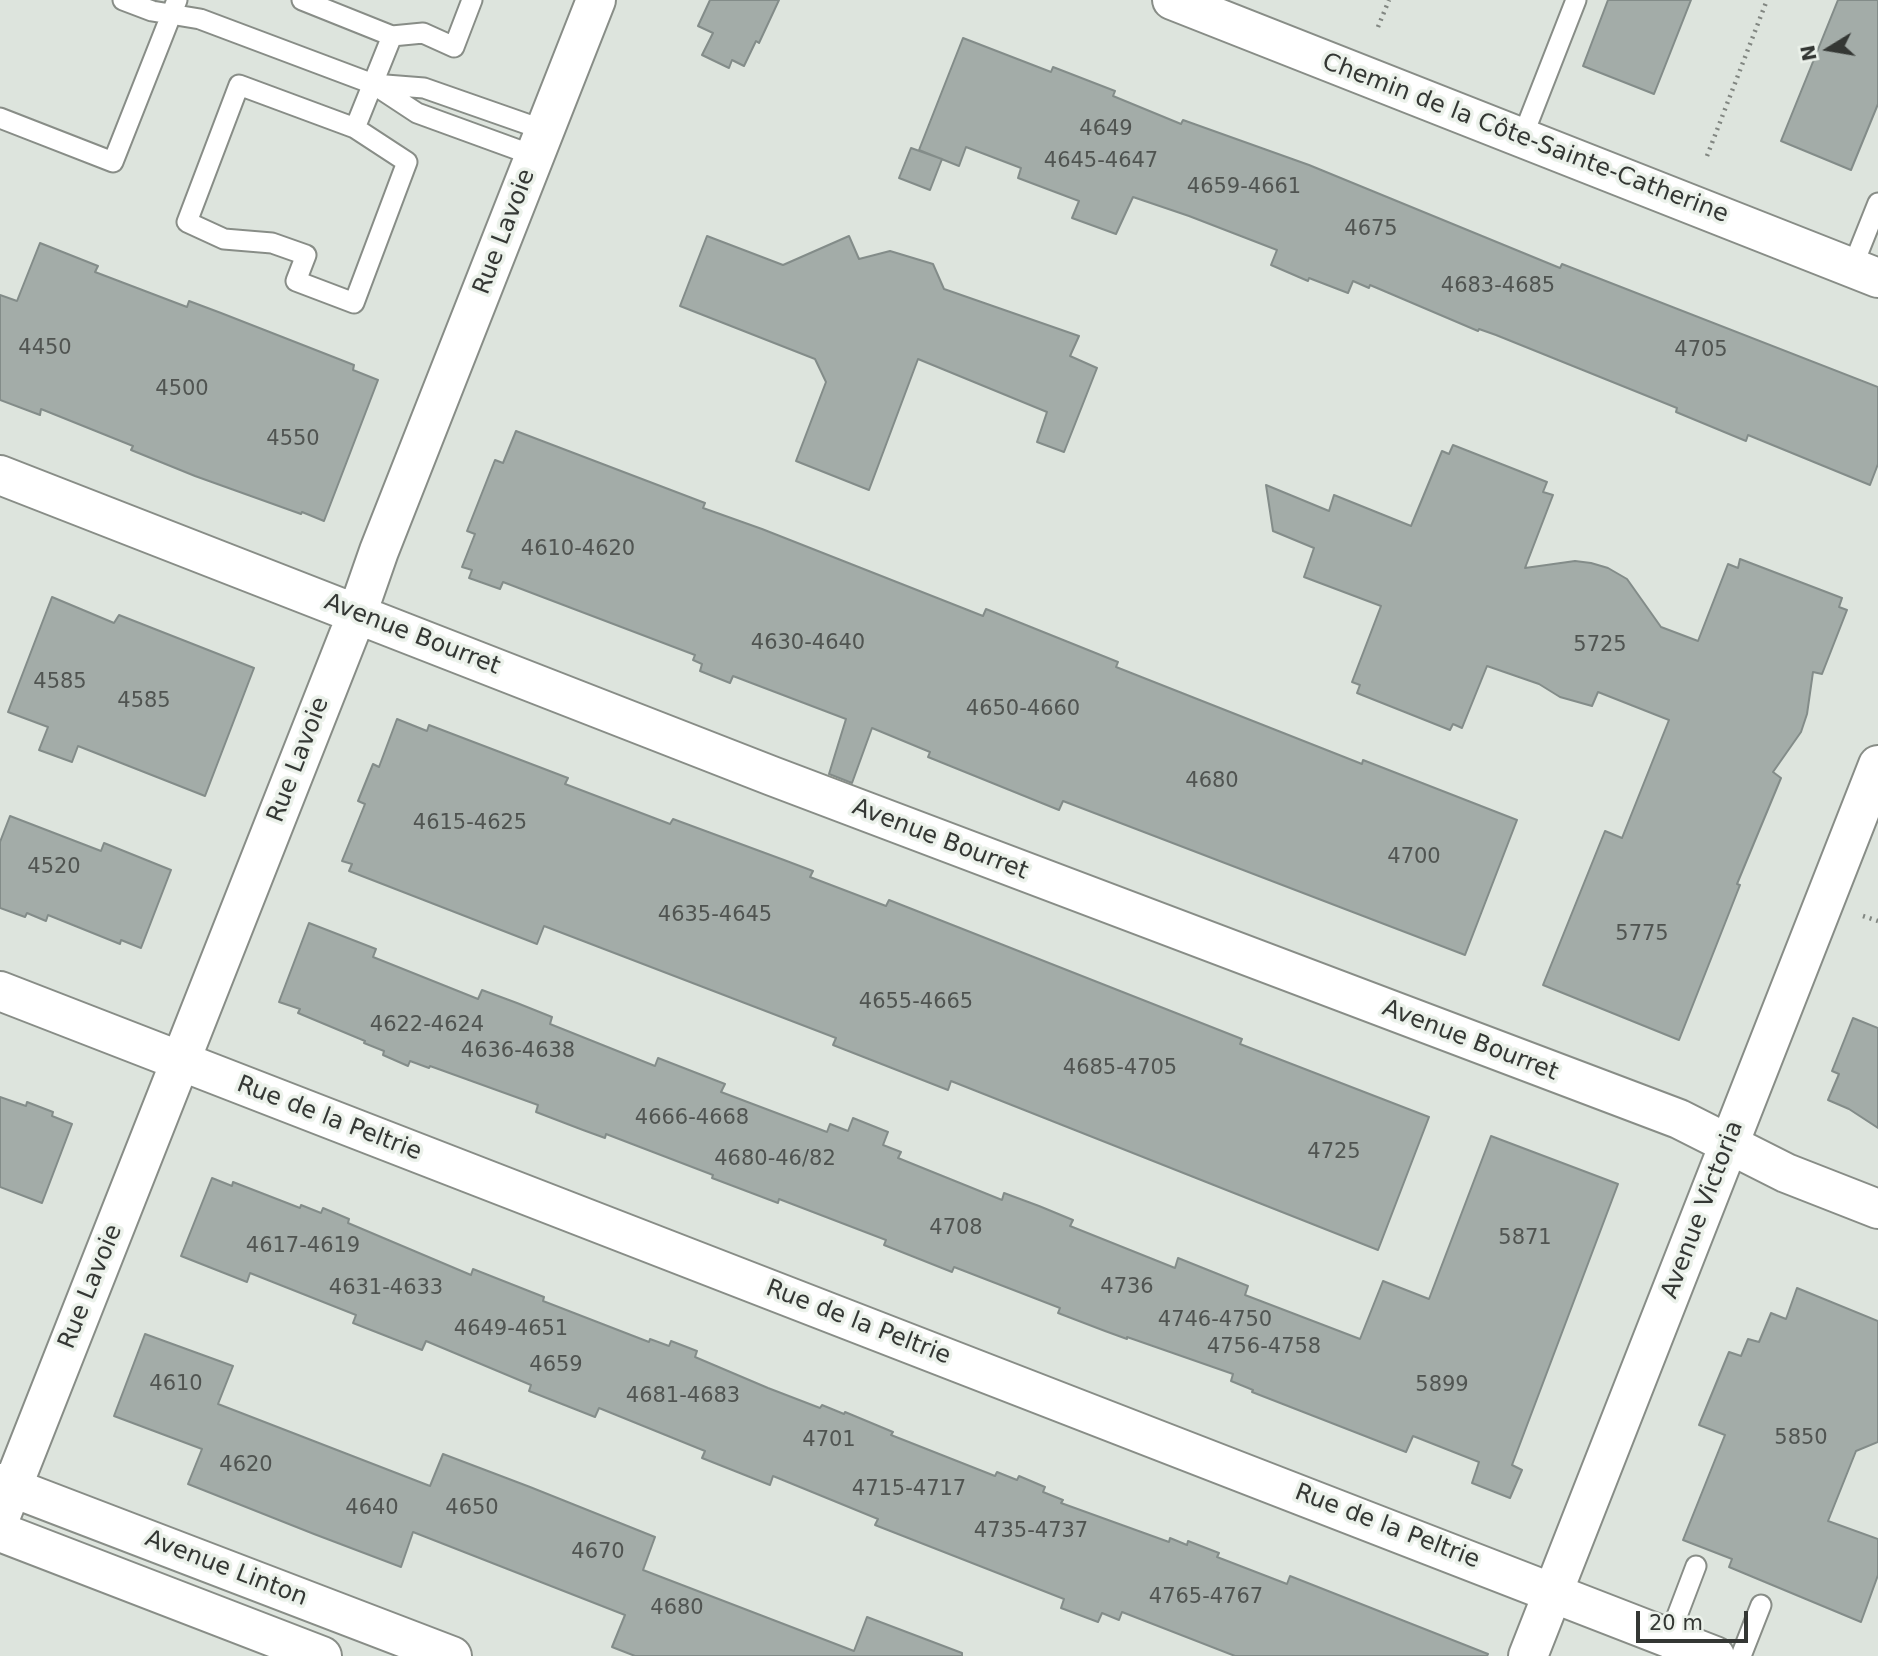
<!DOCTYPE html>
<meta charset="utf-8">
<style>
body{margin:0}
#map{position:relative;width:1878px;height:1656px;overflow:hidden;background:#dde4dd;font-family:"DejaVu Sans",sans-serif}
canvas{display:block}
.north{position:absolute;left:1794px;top:14px;width:70px;height:70px;-webkit-text-stroke:5px #ebf1ea;paint-order:stroke;rotate:259deg;font-size:19px;font-weight:700;line-height:28px;text-align:center;color:#343734}
.north::after{content:'';display:block;margin:auto;width:24px;height:32px;background:#343734;clip-path:polygon(50% 0,100% 100%,50% 72%,0 100%)}
.scale{position:absolute;left:1636px;top:1611px;width:112px;height:32px;box-sizing:border-box;border:4px solid #343734;border-top:0;padding-left:9px;font-size:21px;line-height:24px;white-space:nowrap;color:#343734;-webkit-text-stroke:5px #ebf1ea;paint-order:stroke}
</style>
<div id="map">
<canvas width="1878" height="1656"></canvas>
<div class="north">N</div>
<div class="scale">20 m</div>
</div>
<script>
const context = document.querySelector('canvas').getContext('2d');
context.lineJoin = 'round';
function paint(path, color) {
  context.fillStyle = color;
  context.fill(path, 'evenodd');
}
function stroke(path, color, width, dash) {
  context.strokeStyle = color;
  context.lineWidth = width;
  context.lineCap = dash ? 'butt' : 'round';
  context.setLineDash(dash || []);
  context.stroke(path);
}
function drawText(font, color, halo, rows, align = 'center') {
  context.font = font + ' "DejaVu Sans",sans-serif';
  context.lineWidth = 7;
  context.setLineDash([]);
  context.textBaseline = 'middle';
  context.strokeStyle = halo;
  context.fillStyle = color;
  for (const [text, x, y, turn = 0] of rows) {
    context.save();
    context.translate(x, y);
    context.rotate((+turn || 0) * Math.PI / 180);
    context.textAlign = isNaN(turn) ? turn : align;
    if (halo) context.strokeText(text, 0, 0);
    context.fillText(text, 0, 0);
    context.restore();
  }
}
const building = new Path2D(`
 M 710,0 L 779,0 L 759,43 L 756,41 L 744,66 L 732,60 L 729,68 L 702,55 L 713,33 L 698,26 Z
 M 1608,0 L 1691,0 L 1654,94 L 1583,66 Z
 M 1838,0 L 1878,0 L 1878,104 L 1851,170 L 1781,141 Z
 M 963,38 L 1051,72 L 1053,67 L 1115,91 L 1113,96 L 1181,124 L 1183,120 L 1309,165 L 1560,268 L 1562,264 L 1878,387 L 1878,464 L 1870,485 L 1748,435 L 1746,441 L 1676,412 L 1677,408 L 1496,335 L 1479,329 L 1478,331 L 1370,285 L 1369,288 L 1353,281 L 1348,293 L 1309,278 L 1308,281 L 1271,265 L 1277,250 L 1189,216 L 1133,197 L 1116,234 L 1072,218 L 1079,201 L 1018,178 L 1021,168 L 966,147 L 959,166 L 919,150 Z
 M 911,148 L 942,159 L 930,190 L 899,178 Z
 M 707,236 L 783,265 L 849,236 L 859,259 L 890,251 L 933,264 L 944,289 L 1079,336 L 1070,356 L 1097,368 L 1064,452 L 1037,442 L 1047,412 L 918,359 L 869,490 L 796,461 L 826,382 L 815,359 L 680,306 Z
 M 40,243 L 98,266 L 95,272 L 187,307 L 189,301 L 221,313 L 354,365 L 353,370 L 378,380 L 324,521 L 302,512 L 301,514 L 195,476 L 131,450 L 133,446 L 41,409 L 40,415 L 0,400 L 0,295 L 17,301 Z
 M 516,431 L 705,503 L 703,508 L 762,529 L 983,616 L 986,609 L 1118,662 L 1116,667 L 1362,764 L 1363,760 L 1517,820 L 1465,955 L 1063,801 L 1059,810 L 928,757 L 930,752 L 872,728 L 852,783 L 829,774 L 846,719 L 733,676 L 730,683 L 700,671 L 702,664 L 693,660 L 695,655 L 545,598 L 503,582 L 500,589 L 469,578 L 472,570 L 462,567 L 475,534 L 467,531 L 495,460 L 503,463 Z
 M 1453,445 L 1547,482 L 1543,492 L 1553,495 L 1525,568 L 1575,561 L 1591,563 L 1608,568 L 1627,579 L 1661,627 L 1698,641 L 1728,564 L 1738,568 L 1740,559 L 1842,598 L 1839,607 L 1847,610 L 1822,674 L 1813,672 L 1807,714 L 1801,732 L 1773,772 L 1781,778 L 1737,884 L 1740,885 L 1679,1040 L 1543,985 L 1605,831 L 1622,838 L 1669,720 L 1598,692 L 1592,706 L 1560,697 L 1539,684 L 1487,666 L 1462,728 L 1453,724 L 1450,730 L 1357,693 L 1360,685 L 1352,682 L 1381,606 L 1304,577 L 1314,548 L 1273,531 L 1266,485 L 1329,511 L 1334,495 L 1411,526 L 1442,451 L 1449,454 Z
 M 52,597 L 114,623 L 119,615 L 254,668 L 205,796 L 78,746 L 72,762 L 39,750 L 48,727 L 8,712 Z
 M 397,719 L 427,731 L 429,725 L 568,778 L 565,784 L 670,824 L 673,819 L 784,860 L 813,871 L 810,877 L 886,906 L 889,900 L 1242,1039 L 1240,1044 L 1429,1117 L 1378,1250 L 951,1081 L 948,1090 L 833,1045 L 836,1038 L 544,926 L 537,944 L 349,871 L 352,864 L 342,861 L 365,804 L 358,801 L 373,764 L 379,767 Z
 M 10,816 L 101,851 L 104,843 L 171,870 L 141,948 L 121,940 L 120,944 L 48,915 L 46,921 L 27,913 L 25,917 L 0,908 L 0,842 Z
 M 309,923 L 376,949 L 373,957 L 478,999 L 482,990 L 517,1003 L 552,1017 L 550,1024 L 655,1066 L 658,1058 L 725,1084 L 721,1092 L 827,1132 L 830,1124 L 848,1131 L 853,1118 L 888,1132 L 883,1145 L 901,1152 L 898,1158 L 1002,1200 L 1004,1193 L 1039,1206 L 1073,1220 L 1070,1226 L 1175,1268 L 1178,1258 L 1248,1286 L 1245,1295 L 1360,1339 L 1383,1281 L 1429,1299 L 1491,1136 L 1618,1184 L 1512,1465 L 1522,1470 L 1510,1498 L 1472,1483 L 1479,1462 L 1413,1436 L 1406,1452 L 1252,1392 L 1253,1390 L 1231,1381 L 1233,1374 L 1127,1337 L 1127,1339 L 1105,1331 L 1058,1313 L 1060,1308 L 954,1267 L 952,1272 L 884,1245 L 886,1240 L 779,1199 L 778,1203 L 712,1178 L 713,1175 L 606,1134 L 605,1138 L 583,1130 L 536,1112 L 538,1105 L 430,1066 L 429,1068 L 410,1061 L 408,1066 L 383,1055 L 384,1051 L 364,1043 L 365,1041 L 298,1013 L 300,1009 L 279,1002 Z
 M 1853,1018 L 1878,1028 L 1878,1128 L 1849,1109 L 1828,1100 L 1839,1074 L 1832,1071 Z
 M 0,1097 L 26,1106 L 27,1102 L 53,1112 L 52,1116 L 72,1124 L 42,1203 L 0,1187 Z
 M 212,1178 L 232,1186 L 233,1182 L 300,1208 L 301,1205 L 321,1213 L 323,1208 L 349,1219 L 348,1223 L 471,1275 L 473,1269 L 544,1297 L 543,1301 L 649,1342 L 650,1339 L 669,1346 L 671,1341 L 697,1351 L 695,1357 L 768,1388 L 820,1408 L 822,1405 L 844,1414 L 845,1412 L 893,1432 L 891,1435 L 995,1476 L 997,1472 L 1017,1480 L 1019,1476 L 1045,1487 L 1043,1492 L 1063,1500 L 1061,1503 L 1169,1542 L 1170,1538 L 1187,1545 L 1188,1541 L 1219,1553 L 1217,1557 L 1287,1584 L 1290,1576 L 1488,1654 L 1487,1656 L 1235,1656 L 1122,1612 L 1119,1620 L 1102,1613 L 1098,1622 L 1061,1608 L 1064,1599 L 875,1525 L 878,1519 L 773,1476 L 770,1485 L 702,1458 L 705,1451 L 599,1408 L 595,1417 L 529,1391 L 531,1385 L 426,1341 L 422,1350 L 353,1323 L 356,1315 L 250,1273 L 247,1282 L 181,1256 Z
 M 1797,1288 L 1878,1321 L 1878,1442 L 1856,1451 L 1828,1521 L 1878,1539 L 1878,1575 L 1861,1622 L 1729,1567 L 1732,1559 L 1683,1540 L 1725,1435 L 1699,1425 L 1729,1352 L 1741,1356 L 1748,1339 L 1759,1342 L 1771,1313 L 1786,1319 Z
 M 145,1334 L 233,1366 L 218,1404 L 430,1486 L 443,1454 L 530,1487 L 655,1537 L 643,1570 L 854,1651 L 867,1617 L 962,1653 L 962,1656 L 635,1656 L 612,1647 L 625,1615 L 413,1532 L 401,1567 L 314,1534 L 188,1484 L 202,1449 L 114,1416 Z`);
paint(building, '#a3aca8');
stroke(building, '#838c89', 2);
const service = new Path2D(`
 M 123,0 L 152,11 L 200,19 L 373,84
 M 302,0 L 392,36 L 423,33 L 454,47 L 472,0
 M 239,85 L 355,128 L 407,162 L 354,303 L 296,281 L 306,255 L 272,243 L 224,239 L 187,222 Z
 M 0,118 L 113,162 L 177,0
 M 355,128 L 392,36
 M 1522,138 L 1576,0
 M 535,156 L 417,113 L 373,84 L 424,88 L 544,130
 M 1852,268 L 1878,203
 M 1669,1637 L 1696,1566
 M 1741,1656 L 1761,1605`);
const minor = new Path2D(`
 M 0,475 L 772,776 L 1679,1119 L 1786,1173 L 1878,1209
 M 0,991 L 1715,1656
 M 0,1483 L 452,1656
 M 0,1518 L 357,614 L 379,551 L 596,0
 M 0,1532 L 322,1656`);
const tertiary = new Path2D(`
 M 1528,1656 L 1878,765`);
const secondary = new Path2D(`
 M 1172,0 L 1878,278`);
stroke(service, '#888d87', 23);
stroke(minor, '#888d87', 42);
stroke(tertiary, '#888d87', 42);
stroke(secondary, '#888d87', 42);
stroke(new Path2D(`
 M 1378,27 L 1389,0
 M 1707,156 L 1767,0
 M 1863,916 L 1878,921`), '#818681', 4.5, [2, 5]);
stroke(service, '#fff', 19);
stroke(minor, '#fff', 38);
stroke(tertiary, '#fff', 38);
stroke(secondary, '#fff', 38);
drawText('21px', '#505451', null, [
 ["4649",1106,130],
 ["4645-4647",1101,162],
 ["4659-4661",1244,188],
 ["4675",1371,230],
 ["4683-4685",1498,287],
 ["4450",45,349],
 ["4705",1701,351],
 ["4500",182,390],
 ["4550",293,440],
 ["4610-4620",578,550],
 ["4630-4640",808,644],
 ["5725",1600,646],
 ["4585",60,683],
 ["4585",144,702],
 ["4650-4660",1023,710],
 ["4680",1212,782],
 ["4615-4625",470,824],
 ["4700",1414,858],
 ["4520",54,868],
 ["4635-4645",715,916],
 ["5775",1642,935],
 ["4655-4665",916,1003],
 ["4622-4624",427,1026],
 ["4636-4638",518,1052],
 ["4685-4705",1120,1069],
 ["4666-4668",692,1119],
 ["4725",1334,1153],
 ["4680-46/82",775,1160],
 ["4708",956,1229],
 ["5871",1525,1239],
 ["4617-4619",303,1247],
 ["4736",1127,1288],
 ["4631-4633",386,1289],
 ["4746-4750",1215,1321],
 ["4649-4651",511,1330],
 ["4756-4758",1264,1348],
 ["4659",556,1366],
 ["4610",176,1385],
 ["5899",1442,1386],
 ["4681-4683",683,1397],
 ["5850",1801,1439],
 ["4701",829,1441],
 ["4620",246,1466],
 ["4715-4717",909,1490],
 ["4640",372,1509],
 ["4650",472,1509],
 ["4735-4737",1031,1532],
 ["4670",598,1553],
 ["4765-4767",1206,1598],
 ["4680",677,1609]
]);
drawText('24px', '#343734', '#ebf1ea', [
 ["Chemin de la Côte-Sainte-Catherine",1525,139,21],
 ["Rue Lavoie",505,232,-69],
 ["Avenue Bourret",412,635,21],
 ["Rue Lavoie",299,760,-69],
 ["Avenue Bourret",940,840,21],
 ["Avenue Bourret",1470,1041,21],
 ["Rue de la Peltrie",329,1119,21],
 ["Avenue Victoria",1703,1210,-69],
 ["Rue Lavoie",91,1287,-68],
 ["Rue de la Peltrie",858,1323,21],
 ["Rue de la Peltrie",1387,1527,21],
 ["Avenue Linton",226,1569,21]
]);
</script>
